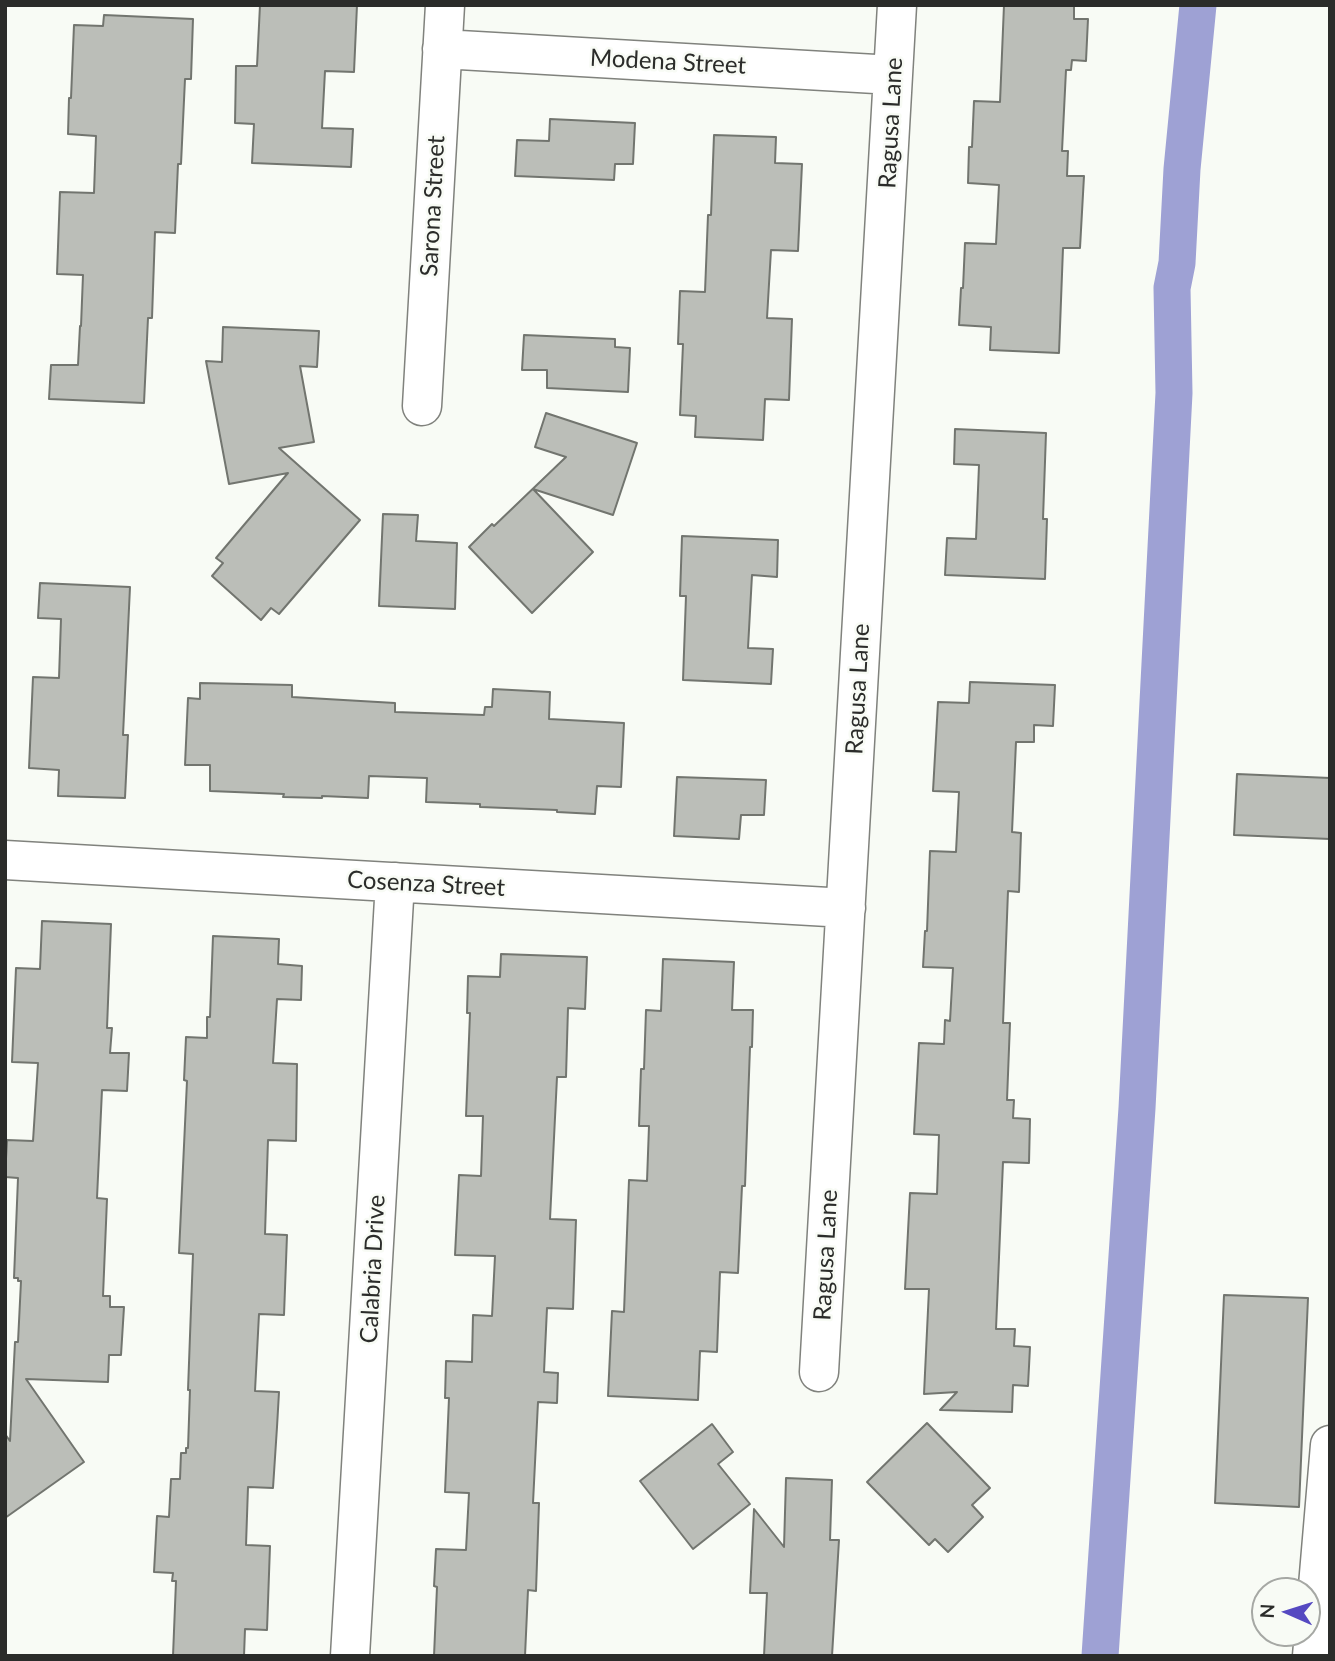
<!DOCTYPE html>
<style>
body{margin:0}
#map{position:relative;width:1335px;height:1661px;overflow:hidden;background:#f8fbf5;font-family:Lato,sans-serif}
canvas{display:block}
.frame{position:absolute;inset:0;border:7px solid #2b2c2a;pointer-events:none}
.north{position:absolute;left:1251px;top:1577px;width:70px;height:70px;box-sizing:border-box;background:#f8fbf5;border:2px solid #a6a8a4;border-radius:50%;rotate:273deg;font-size:19px;font-weight:700;line-height:28px;text-align:center;color:#2b2c2a}
.north::after{content:'';display:block;margin:auto;width:24px;height:32px;background:#5549c1;clip-path:polygon(50% 0,100% 100%,50% 72%,0 100%)}
</style>
<div id="map">
<canvas width="1335" height="1661"></canvas>
<div class="frame"></div>
<div class="north">N</div>
</div>
<script>
const context = document.querySelector('canvas').getContext('2d');
context.lineJoin = 'round';
function stroke(path, color, width, dash) {
  context.strokeStyle = color;
  context.lineWidth = width;
  context.lineCap = dash ? 'butt' : 'round';
  context.setLineDash(dash || []);
  context.stroke(path);
}
function paint(path, color) {
  context.fillStyle = color;
  context.fill(path, 'evenodd');
}
function drawText(font, color, halo, rows, align = 'center') {
  context.font = font + ' Lato,sans-serif';
  context.lineWidth = 5;
  context.setLineDash([]);
  context.textBaseline = 'middle';
  context.strokeStyle = halo;
  context.fillStyle = color;
  for (const [text, x, y, turn = 0] of rows) {
    context.save();
    context.translate(x, y);
    context.rotate((+turn || 0) * Math.PI / 180);
    context.textAlign = isNaN(turn) ? turn : align;
    if (halo) context.strokeText(text, 0, 0);
    context.fillText(text, 0, 0);
    context.restore();
  }
}
stroke(new Path2D(`
 M 1100,1656 L 1137,1108 L 1174,393 L 1172,288 L 1177,263 L 1182,169 L 1198,5`), '#9ea1d4', 37);
const building = new Path2D(`
 M 260,5 L 357,5 L 354,72 L 325,71 L 322,128 L 353,129 L 351,167 L 252,163 L 254,124 L 235,123 L 236,66 L 257,66 Z
 M 1004,5 L 1074,5 L 1074,19 L 1088,19 L 1086,61 L 1072,60 L 1071,70 L 1066,70 L 1062,151 L 1068,151 L 1067,176 L 1084,176 L 1080,248 L 1063,248 L 1059,353 L 990,350 L 991,327 L 959,325 L 961,288 L 963,288 L 965,243 L 996,244 L 999,185 L 968,183 L 969,147 L 972,147 L 974,101 L 1000,102 Z
 M 104,15 L 193,19 L 191,79 L 185,79 L 181,164 L 178,164 L 175,233 L 155,232 L 152,318 L 148,318 L 144,403 L 49,399 L 51,365 L 78,365 L 80,326 L 81,326 L 83,275 L 57,274 L 60,192 L 94,193 L 96,136 L 68,134 L 69,98 L 71,98 L 74,25 L 103,26 Z
 M 550,119 L 635,123 L 633,164 L 615,164 L 614,180 L 515,176 L 517,140 L 549,141 Z
 M 714,135 L 776,137 L 775,163 L 802,164 L 798,251 L 771,250 L 767,318 L 792,319 L 789,400 L 765,399 L 763,440 L 695,437 L 696,416 L 680,415 L 683,344 L 678,344 L 680,291 L 705,292 L 708,215 L 711,215 Z
 M 223,327 L 319,331 L 317,367 L 300,366 L 314,442 L 279,448 L 360,520 L 279,614 L 271,608 L 261,620 L 212,576 L 223,563 L 216,558 L 288,473 L 229,484 L 206,361 L 222,362 Z
 M 524,335 L 615,339 L 615,347 L 630,348 L 628,392 L 547,388 L 547,370 L 522,370 Z
 M 546,413 L 637,443 L 613,515 L 533,489 L 593,552 L 532,613 L 469,547 L 492,524 L 494,526 L 566,457 L 535,447 Z
 M 955,429 L 1046,433 L 1043,519 L 1047,519 L 1045,579 L 945,575 L 947,538 L 976,539 L 979,465 L 954,464 Z
 M 383,514 L 418,515 L 416,541 L 457,543 L 455,609 L 379,606 Z
 M 682,536 L 778,540 L 777,577 L 752,575 L 748,648 L 773,649 L 771,684 L 683,680 L 686,596 L 680,596 Z
 M 40,583 L 130,587 L 123,735 L 128,735 L 125,798 L 58,796 L 59,770 L 29,768 L 33,677 L 59,678 L 61,619 L 38,618 Z
 M 970,682 L 1055,685 L 1053,726 L 1034,725 L 1034,742 L 1016,742 L 1012,832 L 1021,833 L 1019,892 L 1008,891 L 1003,1023 L 1010,1023 L 1007,1100 L 1014,1100 L 1013,1118 L 1030,1119 L 1029,1163 L 1003,1162 L 996,1329 L 1015,1329 L 1014,1346 L 1030,1347 L 1028,1386 L 1013,1385 L 1012,1412 L 940,1410 L 957,1392 L 924,1394 L 929,1289 L 905,1289 L 910,1193 L 937,1194 L 939,1135 L 914,1134 L 919,1043 L 944,1044 L 945,1020 L 950,1021 L 953,968 L 923,967 L 925,931 L 927,931 L 930,851 L 956,852 L 959,792 L 933,791 L 938,702 L 969,703 Z
 M 200,683 L 292,685 L 292,697 L 395,703 L 395,712 L 484,715 L 485,707 L 492,707 L 493,689 L 550,692 L 549,719 L 624,723 L 621,787 L 597,786 L 595,814 L 557,812 L 557,810 L 480,807 L 480,804 L 426,802 L 427,778 L 369,776 L 368,798 L 322,796 L 322,798 L 283,797 L 284,794 L 210,791 L 210,765 L 185,765 L 188,698 L 200,699 Z
 M 1237,774 L 1330,778 L 1330,839 L 1234,835 Z
 M 677,777 L 766,780 L 764,815 L 741,815 L 739,839 L 674,836 Z
 M 42,921 L 111,924 L 107,1028 L 112,1028 L 110,1053 L 129,1053 L 127,1091 L 102,1090 L 97,1198 L 107,1199 L 103,1296 L 110,1296 L 110,1307 L 124,1307 L 121,1355 L 109,1355 L 108,1382 L 26,1379 L 84,1462 L 5,1518 L 5,1434 L 10,1441 L 15,1342 L 18,1342 L 21,1281 L 18,1281 L 18,1278 L 14,1278 L 18,1178 L 5,1177 L 7,1140 L 33,1141 L 38,1063 L 12,1062 L 16,968 L 40,969 Z
 M 213,936 L 279,939 L 278,964 L 302,966 L 301,1000 L 277,999 L 273,1063 L 297,1064 L 296,1141 L 268,1140 L 265,1234 L 287,1235 L 284,1315 L 259,1314 L 255,1391 L 279,1392 L 277,1427 L 273,1488 L 248,1487 L 246,1545 L 270,1546 L 267,1630 L 245,1629 L 244,1656 L 173,1656 L 176,1581 L 172,1581 L 173,1573 L 154,1572 L 157,1516 L 169,1517 L 171,1479 L 180,1479 L 181,1453 L 186,1453 L 186,1448 L 188,1448 L 190,1390 L 188,1390 L 193,1254 L 179,1253 L 187,1081 L 184,1080 L 186,1037 L 207,1038 L 207,1017 L 210,1017 Z
 M 501,954 L 587,957 L 585,1009 L 568,1008 L 566,1077 L 557,1077 L 550,1219 L 576,1220 L 573,1309 L 547,1308 L 544,1372 L 558,1373 L 557,1403 L 538,1402 L 533,1503 L 539,1503 L 536,1591 L 528,1590 L 525,1656 L 434,1656 L 437,1587 L 434,1586 L 436,1549 L 466,1550 L 469,1493 L 445,1492 L 449,1398 L 445,1398 L 446,1361 L 472,1362 L 473,1315 L 492,1316 L 495,1256 L 455,1255 L 459,1175 L 481,1176 L 483,1116 L 466,1116 L 470,1013 L 467,1013 L 468,976 L 500,977 Z
 M 663,959 L 734,962 L 732,1010 L 753,1010 L 752,1047 L 750,1047 L 745,1186 L 742,1186 L 738,1273 L 720,1272 L 717,1352 L 700,1351 L 698,1400 L 608,1396 L 612,1311 L 624,1312 L 629,1180 L 647,1181 L 649,1126 L 639,1126 L 641,1069 L 644,1069 L 646,1010 L 661,1011 Z
 M 1224,1295 L 1308,1298 L 1299,1507 L 1215,1503 Z
 M 927,1423 L 990,1488 L 972,1505 L 983,1517 L 948,1552 L 935,1539 L 929,1545 L 867,1482 Z
 M 712,1424 L 733,1452 L 718,1464 L 750,1504 L 693,1549 L 640,1481 Z
 M 786,1478 L 832,1480 L 830,1540 L 839,1540 L 832,1656 L 764,1656 L 767,1593 L 750,1593 L 754,1509 L 784,1547 Z`);
paint(building, '#bbbeb8');
stroke(building, '#72756f', 2);
const minor = new Path2D(`
 M 442,49 L 893,75
 M 422,406 L 445,5
 M 5,860 L 846,908
 M 819,1372 L 897,5
 M 350,1656 L 395,882
 M 1312,1656 L 1330,1445`);
stroke(minor, '#80827d', 41);
stroke(minor, '#fff', 38);
drawText('24px', '#2b2c2a', '#f8fbf5', [
 ["Modena Street",668,62,3],
 ["Ragusa Lane",891,123,-87],
 ["Sarona Street",433,206,-87],
 ["Ragusa Lane",858,689,-87],
 ["Cosenza Street",426,884,3],
 ["Ragusa Lane",826,1255,-87],
 ["Calabria Drive",373,1269,-87]
]);
</script>
